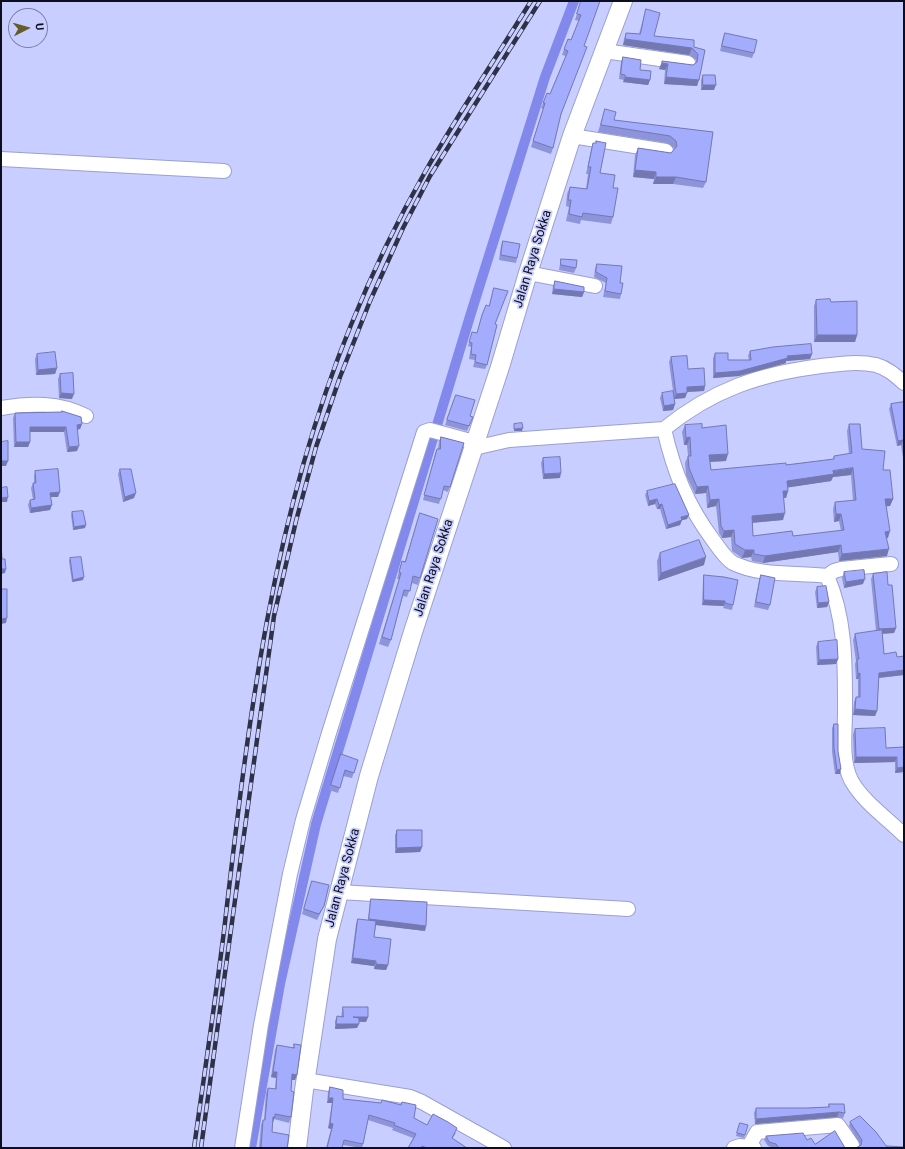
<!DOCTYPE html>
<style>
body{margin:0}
#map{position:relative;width:905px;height:1149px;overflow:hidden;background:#c8ceff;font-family:Roboto,sans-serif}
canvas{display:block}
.frame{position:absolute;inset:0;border:2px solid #0c0d1d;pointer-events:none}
.north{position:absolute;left:8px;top:8px;width:40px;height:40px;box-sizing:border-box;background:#c8ceff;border:1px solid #7d81a5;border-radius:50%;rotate:84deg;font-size:11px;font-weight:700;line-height:16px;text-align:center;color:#0c0d1d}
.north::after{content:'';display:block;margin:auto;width:14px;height:18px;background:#665c29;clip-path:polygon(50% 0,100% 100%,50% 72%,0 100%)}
</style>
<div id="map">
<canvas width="905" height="1149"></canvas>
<div class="frame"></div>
<div class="north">U</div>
</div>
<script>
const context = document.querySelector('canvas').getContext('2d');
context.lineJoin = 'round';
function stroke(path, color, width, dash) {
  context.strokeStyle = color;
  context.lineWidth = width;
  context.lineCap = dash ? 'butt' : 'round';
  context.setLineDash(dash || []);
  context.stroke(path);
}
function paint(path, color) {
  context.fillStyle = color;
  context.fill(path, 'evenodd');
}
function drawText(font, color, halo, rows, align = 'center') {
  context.font = font + ' Roboto,sans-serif';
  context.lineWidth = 3.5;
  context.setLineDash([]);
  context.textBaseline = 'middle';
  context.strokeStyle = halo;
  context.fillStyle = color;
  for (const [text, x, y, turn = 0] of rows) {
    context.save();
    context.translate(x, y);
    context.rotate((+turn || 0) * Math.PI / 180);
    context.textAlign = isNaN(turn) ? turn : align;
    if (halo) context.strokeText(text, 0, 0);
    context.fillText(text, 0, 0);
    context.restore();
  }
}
stroke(new Path2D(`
 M 251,1148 L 280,984 L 316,824 L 471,313 L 545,77 L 574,1`), '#8288ec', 10);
const minor = new Path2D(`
 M 604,51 L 688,63
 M 572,136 L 666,151
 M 1,159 L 224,171
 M 528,273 L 595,286
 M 1,408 C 30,403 59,402 86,416
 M 664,429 C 712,390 759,374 821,366 C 838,364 858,361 876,365 C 887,368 895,375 904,383
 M 474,448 L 509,440 L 664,429 C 674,472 687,505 713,540 C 719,548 725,558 733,563 C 762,577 797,572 827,576 C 846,619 845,665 845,711 C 845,733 841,760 851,780 C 863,802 887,818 904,835
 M 827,576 L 834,571 L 841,569 L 891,564
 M 339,892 L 628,909
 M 305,1080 L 410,1097 L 422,1102 L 504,1148
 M 749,1146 L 757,1132 L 838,1125 L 852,1145
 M 242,1148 L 261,1025 L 290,874 L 303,820 L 329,733 L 424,432 L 430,430 L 474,442
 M 734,1148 L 740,1146 L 754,1148`);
const major = new Path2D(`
 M 297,1148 L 304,1090 L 327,939 L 369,776 L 413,632 L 500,367 L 528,273 L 572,136 L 623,1`);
stroke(minor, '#9aa0cf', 16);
stroke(major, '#9aa0cf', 20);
stroke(minor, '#fff', 14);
stroke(major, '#fff', 18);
const rail = new Path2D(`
 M 194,1148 C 204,1076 215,1003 224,931 C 248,724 271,520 351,325 C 372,273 397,221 425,172 C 458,114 496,58 531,1
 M 201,1148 L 274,616 L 296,521 L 316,447 L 340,377 L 370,301 L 403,228 L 430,176 L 540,1`);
stroke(rail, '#2f3147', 4.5);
stroke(rail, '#c8ceff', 3, [9]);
paint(new Path2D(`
 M 581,1 L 584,46 L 561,115 L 553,148 L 551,154 L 531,147 L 543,109 L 541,108 L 547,93 L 550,94 L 566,56 L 562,55 L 564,49 L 571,40 L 579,21 L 575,20 Z
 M 646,9 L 654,36 L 705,50 L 697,86 L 664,84 L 665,70 L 659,69 L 662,61 L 693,65 L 696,63 L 696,60 L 689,55 L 623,45 L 624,39 L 626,33 L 639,34 L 644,16 Z
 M 725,33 L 754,53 L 752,58 L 720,51 L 723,38 Z
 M 623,57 L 640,70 L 650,80 L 648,85 L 623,82 L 624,80 L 619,79 L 621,62 Z
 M 703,75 L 714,90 L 701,90 L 701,80 Z
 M 605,109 L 614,120 L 713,132 L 706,182 L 703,188 L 673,184 L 653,184 L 654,179 L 633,177 L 635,155 L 638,148 L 671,153 L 674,149 L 674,148 L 667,143 L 598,132 Z
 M 593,143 L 600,173 L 613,188 L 613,217 L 611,224 L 581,220 L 580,224 L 566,221 L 569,207 L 566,206 L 567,194 L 570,187 L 586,189 L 588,174 L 586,174 L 591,150 Z
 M 503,241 L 517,258 L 516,263 L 499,260 L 501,246 Z
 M 561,259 L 576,268 L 574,273 L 559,270 L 560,264 Z
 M 597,264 L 620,283 L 621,294 L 620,299 L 603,297 L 606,283 L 594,277 L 595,269 Z
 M 555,281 L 584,292 L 582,297 L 552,294 L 553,286 Z
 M 494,288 L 495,324 L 487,365 L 485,369 L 473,367 L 475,360 L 469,359 L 471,347 L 468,346 L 472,332 L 477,333 L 482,315 L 489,306 Z
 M 816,300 L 831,302 L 857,335 L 855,342 L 814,342 L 814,306 Z
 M 750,351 L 812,354 L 810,359 L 786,361 L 786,363 L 739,376 L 713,378 L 713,358 L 715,353 L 728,360 L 749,360 L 748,356 Z
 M 37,354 L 57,368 L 55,374 L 36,375 L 35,359 Z
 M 671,357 L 688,369 L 705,386 L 704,391 L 687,392 L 685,398 L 674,399 L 675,404 L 673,410 L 663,411 L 660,398 L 662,393 L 674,398 L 669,362 Z
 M 60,374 L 72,399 L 59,398 L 58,379 Z
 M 456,395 L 470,416 L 473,417 L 467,431 L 445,425 Z
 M 904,402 L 904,464 L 901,445 L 897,446 L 889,409 L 891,404 Z
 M 62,411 L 82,424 L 80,429 L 77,430 L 77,451 L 67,452 L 64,432 L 30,432 L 30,442 L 28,447 L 14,447 L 13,418 L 15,413 L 61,412 Z
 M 849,424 L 862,449 L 883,470 L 893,499 L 890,506 L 886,506 L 888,538 L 887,538 L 887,556 L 839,561 L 838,552 L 763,563 L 752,561 L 751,557 L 742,558 L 732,551 L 731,537 L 722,538 L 719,533 L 716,506 L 707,508 L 706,493 L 695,494 L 686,475 L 685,463 L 688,456 L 687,445 L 684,445 L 682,432 L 685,425 L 702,428 L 726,461 L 710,462 L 711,470 L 786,465 L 833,459 L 834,456 L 849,454 L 847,431 ZM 851,475 L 853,501 L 835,502 L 833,509 L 834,522 L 839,521 L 841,531 L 793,536 L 753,536 L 752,523 L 783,520 L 784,498 L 786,498 L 788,491 L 788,487 L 831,481 L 833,477 Z
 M 441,437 L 464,443 L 448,492 L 443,490 L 439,504 L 423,500 L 435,454 L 437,449 L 438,449 L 439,441 Z
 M 543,458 L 560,478 L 543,479 L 541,463 Z
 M 120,469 L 134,498 L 123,502 L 118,474 Z
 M 35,471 L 58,497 L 51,497 L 50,510 L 30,513 L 28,505 L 30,500 L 33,500 L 31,488 L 33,483 L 34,483 L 34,476 Z
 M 647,491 L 687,519 L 682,520 L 680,525 L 666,529 L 660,509 L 657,509 L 655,504 L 648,506 L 645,495 Z
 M 72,512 L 85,528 L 73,530 L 71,515 Z
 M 420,513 L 420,578 L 418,585 L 412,583 L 407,597 L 403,596 L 391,640 L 388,647 L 379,644 L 399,579 L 397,579 L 400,567 L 402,561 L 405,561 Z
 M 660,553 L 704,565 L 658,581 L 657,561 Z
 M 70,558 L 83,580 L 72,582 L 69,561 Z
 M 844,572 L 863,584 L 844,588 L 842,578 Z
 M 873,574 L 888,585 L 896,628 L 894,633 L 882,634 L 884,654 L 897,657 L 904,675 L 879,678 L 877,711 L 875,716 L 853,715 L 854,702 L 856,697 L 858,697 L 858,679 L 856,679 L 855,664 L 856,661 L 853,640 L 855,634 L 876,631 L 871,579 Z
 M 704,575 L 733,605 L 732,610 L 723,608 L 724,606 L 702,605 L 703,580 Z
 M 761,575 L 770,605 L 768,610 L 754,607 L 759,581 Z
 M 817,587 L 829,602 L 827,607 L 817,608 L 815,592 Z
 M 818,642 L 838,659 L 836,664 L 817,665 L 816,647 Z
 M 834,724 L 838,751 L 840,774 L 835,774 L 832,752 L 832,728 Z
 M 855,729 L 886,748 L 903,747 L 904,733 L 904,772 L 895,773 L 895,762 L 854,763 L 853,734 Z
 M 341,754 L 358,760 L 352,778 L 343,776 L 338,793 L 329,790 Z
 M 397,830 L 422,847 L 420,852 L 395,853 L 395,835 Z
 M 312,881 L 324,906 L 317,920 L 302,914 Z
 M 371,899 L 426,926 L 425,931 L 376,925 L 374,937 L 388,965 L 386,970 L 374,969 L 374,966 L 351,963 L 356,924 L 358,919 L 368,920 L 370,904 Z
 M 343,1007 L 368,1017 L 366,1022 L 359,1022 L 357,1028 L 335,1029 L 335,1021 L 337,1016 L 341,1017 L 342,1011 Z
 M 294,1044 L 295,1080 L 292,1080 L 291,1091 L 291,1117 L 289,1123 L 274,1119 L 273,1122 L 272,1132 L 287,1148 L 259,1148 L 261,1125 L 263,1120 L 264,1120 L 266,1093 L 268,1088 L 275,1089 L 276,1078 L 271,1077 L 275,1050 L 277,1045 L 293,1048 Z
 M 330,1087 L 343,1099 L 400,1105 L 402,1102 L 414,1118 L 427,1125 L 456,1133 L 452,1139 L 467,1148 L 408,1148 L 413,1138 L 392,1130 L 393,1128 L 368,1120 L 363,1144 L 362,1148 L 343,1145 L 342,1148 L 326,1148 L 331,1129 L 328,1128 L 332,1103 L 327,1103 L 328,1092 Z
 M 829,1104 L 845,1113 L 843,1118 L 837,1117 L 755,1124 L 754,1113 L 756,1108 L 807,1108 L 828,1107 Z
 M 850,1122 L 886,1148 L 860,1145 L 860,1144 L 849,1126 Z
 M 740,1123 L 745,1135 L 744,1138 L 736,1136 Z
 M 766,1136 L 807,1140 L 815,1144 L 845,1148 L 775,1148 L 768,1146 L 764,1140 Z`), '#8d94da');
paint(new Path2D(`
 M 673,1 L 692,1 L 692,2 L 672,2 Z
 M 625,39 L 692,48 L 689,55 L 623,45 Z
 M 662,63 L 668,64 L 665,70 L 659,69 Z
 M 625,77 L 650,80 L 648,85 L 623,82 Z
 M 666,77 L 699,80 L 697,86 L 664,84 Z
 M 703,85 L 716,85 L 714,90 L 701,90 Z
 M 635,170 L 656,172 L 654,179 L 633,177 Z
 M 656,177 L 676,177 L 673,184 L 653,184 Z
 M 554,289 L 584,292 L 582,297 L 552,294 Z
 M 817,335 L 857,335 L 855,342 L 814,342 Z
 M 812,354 L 810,359 L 786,361 L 786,363 L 739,376 L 713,378 L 715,373 L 787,356 Z
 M 57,368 L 55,374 L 36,375 L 38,370 Z
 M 705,386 L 704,391 L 685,392 L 687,387 Z
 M 61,393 L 74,394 L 72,399 L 59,398 Z
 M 687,393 L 685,398 L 674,399 L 676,394 Z
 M 675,404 L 673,410 L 663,411 L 664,406 Z
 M 82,424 L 80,429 L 75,430 L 77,425 Z
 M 30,427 L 66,427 L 64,432 L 28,432 Z
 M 523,428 L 522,431 L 514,431 L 514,429 Z
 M 690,437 L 687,445 L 684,445 L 686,438 Z
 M 903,440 L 901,445 L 897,446 L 898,441 Z
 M 16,442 L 30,442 L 28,447 L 14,447 Z
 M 79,446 L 77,451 L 67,452 L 69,447 Z
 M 728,454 L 726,461 L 706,462 L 709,455 Z
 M 1,461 L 8,461 L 6,466 L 1,466 Z
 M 853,468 L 851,475 L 833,477 L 831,481 L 785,488 L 787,481 L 833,471 Z
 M 561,473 L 560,478 L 543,479 L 544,474 Z
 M 708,486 L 706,493 L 695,494 L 697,487 Z
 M 783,491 L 788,491 L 786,498 L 781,498 Z
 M 60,492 L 58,497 L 48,497 L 50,493 Z
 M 136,493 L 134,498 L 123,502 L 125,497 Z
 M 8,497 L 7,502 L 1,502 L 1,498 Z
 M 657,499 L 655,504 L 648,506 L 649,501 Z
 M 719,499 L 716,506 L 707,508 L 710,500 Z
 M 885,499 L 893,499 L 890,506 L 882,507 Z
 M 662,504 L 660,509 L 657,509 L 659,505 Z
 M 52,505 L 50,510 L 30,513 L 31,508 Z
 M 785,513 L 783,520 L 749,523 L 752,516 Z
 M 836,514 L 841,514 L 839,521 L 834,522 Z
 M 689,515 L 687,519 L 679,521 L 681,517 Z
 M 682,520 L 680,525 L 666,529 L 668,525 Z
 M 86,525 L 85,528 L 73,530 L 74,527 Z
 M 734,530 L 731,537 L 722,538 L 724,531 Z
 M 890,531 L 888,538 L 883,539 L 885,532 Z
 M 841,545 L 838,552 L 763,563 L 765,556 Z
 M 889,549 L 887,556 L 839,561 L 842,554 Z
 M 745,550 L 754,550 L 751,557 L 742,558 Z
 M 706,557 L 704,565 L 658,581 L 661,573 Z
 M 1,569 L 6,569 L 5,573 L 1,574 Z
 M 84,577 L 83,580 L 72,582 L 73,580 Z
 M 865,579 L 863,584 L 844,588 L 846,582 Z
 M 704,600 L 725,601 L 724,606 L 702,605 Z
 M 829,602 L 827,607 L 817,608 L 818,603 Z
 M 7,618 L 6,623 L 1,624 L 1,619 Z
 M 896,628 L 894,633 L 877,634 L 879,629 Z
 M 838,659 L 836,664 L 817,665 L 819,660 Z
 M 904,670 L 904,675 L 877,678 L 879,673 Z
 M 860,673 L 858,679 L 856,679 L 858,674 Z
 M 855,709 L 877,711 L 875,716 L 853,715 Z
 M 856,757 L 897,757 L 895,762 L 854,763 Z
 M 904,767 L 904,772 L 895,773 L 897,768 Z
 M 841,769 L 840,774 L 835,774 L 837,770 Z
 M 422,847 L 420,852 L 395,853 L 397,848 Z
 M 369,919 L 426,926 L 425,931 L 367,924 Z
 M 353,958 L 376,961 L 374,966 L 351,963 Z
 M 376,964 L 388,965 L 386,970 L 374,969 Z
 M 353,1017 L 368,1017 L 366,1022 L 351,1021 Z
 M 336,1024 L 359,1024 L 357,1028 L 335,1029 Z
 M 273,1072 L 277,1072 L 276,1078 L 271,1077 Z
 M 292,1074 L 297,1075 L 295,1080 L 290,1080 Z
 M 329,1098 L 333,1098 L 332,1103 L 327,1103 Z
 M 839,1112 L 837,1117 L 755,1124 L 756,1119 Z
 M 273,1117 L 275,1117 L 273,1122 L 271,1122 Z
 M 330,1123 L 333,1124 L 331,1129 L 328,1128 Z`), '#7378b2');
const building = new Path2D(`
 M 581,1 L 600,1 L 584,46 L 587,47 L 561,114 L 553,148 L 533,141 L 545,103 L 543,103 L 547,93 L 550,94 L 568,51 L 564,49 L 568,39 L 571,40 L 581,15 L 577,14 Z
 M 646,9 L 660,13 L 654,36 L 694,40 L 694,47 L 705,50 L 699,80 L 666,77 L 668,64 L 662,63 L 662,61 L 693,65 L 697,62 L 698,54 L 692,48 L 625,39 L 626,33 L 640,34 Z
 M 725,33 L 757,40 L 754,53 L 722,46 Z
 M 623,57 L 641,60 L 640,70 L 651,71 L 650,80 L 625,77 L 625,75 L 621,74 Z
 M 703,75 L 715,75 L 716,85 L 703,85 Z
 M 605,109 L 616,112 L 614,120 L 713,132 L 706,182 L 676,177 L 656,177 L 656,172 L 635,170 L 638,148 L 671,153 L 677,146 L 676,141 L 670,136 L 601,125 Z
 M 596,141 L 606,143 L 600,173 L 615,175 L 613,188 L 618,188 L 613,217 L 583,213 L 582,217 L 569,214 L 571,200 L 568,200 L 570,187 L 587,189 L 591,167 L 588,167 L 593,143 L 596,143 Z
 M 503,241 L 520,244 L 517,258 L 501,255 Z
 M 561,259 L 577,260 L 576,268 L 561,265 Z
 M 597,264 L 622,266 L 620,283 L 623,283 L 621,294 L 605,291 L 607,278 L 596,272 Z
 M 555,281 L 584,287 L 584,292 L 554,289 Z
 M 494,288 L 508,291 L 495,324 L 497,325 L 487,365 L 475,362 L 476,355 L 471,354 L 472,343 L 469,342 L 472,332 L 477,333 L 482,315 L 486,305 L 489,306 Z
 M 830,299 L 831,302 L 857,301 L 857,335 L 817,335 L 816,300 Z
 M 811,344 L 812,354 L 787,356 L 788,358 L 740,371 L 715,373 L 715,353 L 728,353 L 728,360 L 751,360 L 750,351 L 773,347 Z
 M 55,352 L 57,368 L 38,370 L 37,354 Z
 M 687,356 L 688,369 L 704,368 L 705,386 L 687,387 L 687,393 L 676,394 L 671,357 Z
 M 73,373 L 74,394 L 61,393 L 60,374 Z
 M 673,391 L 675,404 L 664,406 L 662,393 Z
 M 456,395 L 475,400 L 470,416 L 473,417 L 469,426 L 447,420 Z
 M 904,402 L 904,448 L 903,440 L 898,441 L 891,404 Z
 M 62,411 L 81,417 L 82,424 L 77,425 L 79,446 L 69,447 L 66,427 L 30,427 L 30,442 L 16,442 L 15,413 L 62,412 Z
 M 522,423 L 523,428 L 514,429 L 514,424 Z
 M 702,424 L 702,428 L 726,425 L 728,454 L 709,455 L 711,470 L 786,463 L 786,465 L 834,459 L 834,456 L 852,453 L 849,424 L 860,424 L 862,449 L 885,451 L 883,470 L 890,470 L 893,499 L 885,499 L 890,531 L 885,532 L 889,549 L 842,554 L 841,545 L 765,556 L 754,554 L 754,550 L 745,550 L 735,544 L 734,530 L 724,531 L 721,526 L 719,499 L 710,500 L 708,486 L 697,487 L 689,468 L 688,456 L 691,456 L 690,437 L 686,438 L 685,425 ZM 853,468 L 856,500 L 835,502 L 836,514 L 841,514 L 844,530 L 793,536 L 792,531 L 753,536 L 752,516 L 785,513 L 783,491 L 788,491 L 787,481 L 834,474 L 833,471 Z
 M 441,437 L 464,443 L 450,487 L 444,486 L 441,499 L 424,495 L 437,449 L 440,449 Z
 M 8,441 L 8,461 L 1,461 L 1,442 Z
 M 560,457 L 561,473 L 544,474 L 543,458 Z
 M 58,469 L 60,492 L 50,493 L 52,505 L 31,508 L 30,500 L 35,499 L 33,483 L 36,483 L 35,471 Z
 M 120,469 L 131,469 L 136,493 L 125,497 Z
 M 675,484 L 689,515 L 681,517 L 682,520 L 668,525 L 662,504 L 659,505 L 657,499 L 649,501 L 647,491 Z
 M 7,487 L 8,497 L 1,498 L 1,488 Z
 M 83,511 L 86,525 L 74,527 L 72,512 Z
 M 420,513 L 438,519 L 420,578 L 413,576 L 410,591 L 404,590 L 391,640 L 382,637 L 401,573 L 399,572 L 402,561 L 405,562 Z
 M 699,540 L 706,557 L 661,573 L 660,553 Z
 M 1,544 L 2,559 L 5,559 L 6,569 L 1,569 Z
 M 81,557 L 84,577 L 73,580 L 70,558 Z
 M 864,570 L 865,579 L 846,582 L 844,572 Z
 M 887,572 L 888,585 L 892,585 L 896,628 L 879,629 L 873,574 Z
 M 704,575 L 724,577 L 738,580 L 733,605 L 725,603 L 725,601 L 704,600 Z
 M 761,575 L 775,578 L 770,605 L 756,602 Z
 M 826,586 L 829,602 L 818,603 L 817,587 Z
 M 1,589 L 7,589 L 7,618 L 1,619 Z
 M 882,630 L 884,654 L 896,652 L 897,657 L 904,656 L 904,670 L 879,673 L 877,711 L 855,709 L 856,697 L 860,697 L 860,673 L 858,674 L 857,659 L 859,659 L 855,634 Z
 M 837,640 L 838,659 L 819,660 L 818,642 Z
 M 834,724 L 838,724 L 838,751 L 841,769 L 837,770 L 834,748 Z
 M 885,728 L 886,748 L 904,747 L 904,767 L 897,768 L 897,757 L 856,757 L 855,729 Z
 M 341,754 L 358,760 L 354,773 L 345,770 L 340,788 L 331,785 Z
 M 397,830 L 422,830 L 422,847 L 397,848 Z
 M 312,881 L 329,885 L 324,906 L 319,914 L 304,909 Z
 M 371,899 L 427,902 L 426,926 L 369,919 Z
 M 358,919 L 376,921 L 374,937 L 391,939 L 388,965 L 376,964 L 376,961 L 353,958 Z
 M 343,1007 L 368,1007 L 368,1017 L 353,1017 L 359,1018 L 359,1024 L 336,1024 L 337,1016 L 343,1017 Z
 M 294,1044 L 301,1045 L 297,1075 L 292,1074 L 291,1091 L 294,1092 L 291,1117 L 275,1114 L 275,1117 L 273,1117 L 272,1132 L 289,1135 L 287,1148 L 261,1148 L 263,1120 L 265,1120 L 268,1088 L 276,1089 L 277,1072 L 273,1072 L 277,1045 L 294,1048 Z
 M 330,1087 L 343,1090 L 343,1099 L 381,1103 L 382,1100 L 401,1105 L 402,1102 L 416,1105 L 414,1118 L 427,1125 L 433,1114 L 448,1122 L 457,1128 L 452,1138 L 467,1148 L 427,1148 L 422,1146 L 421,1148 L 408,1148 L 416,1134 L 394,1125 L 395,1123 L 369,1115 L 363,1144 L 344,1140 L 342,1148 L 327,1148 L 333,1124 L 330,1123 L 333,1098 L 329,1098 Z
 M 829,1104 L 844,1104 L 845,1113 L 839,1112 L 756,1119 L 756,1108 L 807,1108 L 829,1107 Z
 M 860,1116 L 876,1132 L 887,1147 L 886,1148 L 856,1148 L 861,1145 L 862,1140 L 850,1122 Z
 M 740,1123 L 748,1125 L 745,1135 L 737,1133 Z
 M 835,1131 L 845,1148 L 779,1148 L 776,1144 L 769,1142 L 766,1136 L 803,1133 L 807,1140 L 811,1138 L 815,1144 Z
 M 887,1146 L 904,1147 L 904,1148 L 887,1148 Z`);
paint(building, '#a4acfe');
stroke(building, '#7378b2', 1);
drawText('13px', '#0c0d1d', '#c8ceff', [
 ["Jalan Raya Sokka",533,259,-73],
 ["Jalan Raya Sokka",434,568,-72],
 ["Jalan Raya Sokka",343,878,-75]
]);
</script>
